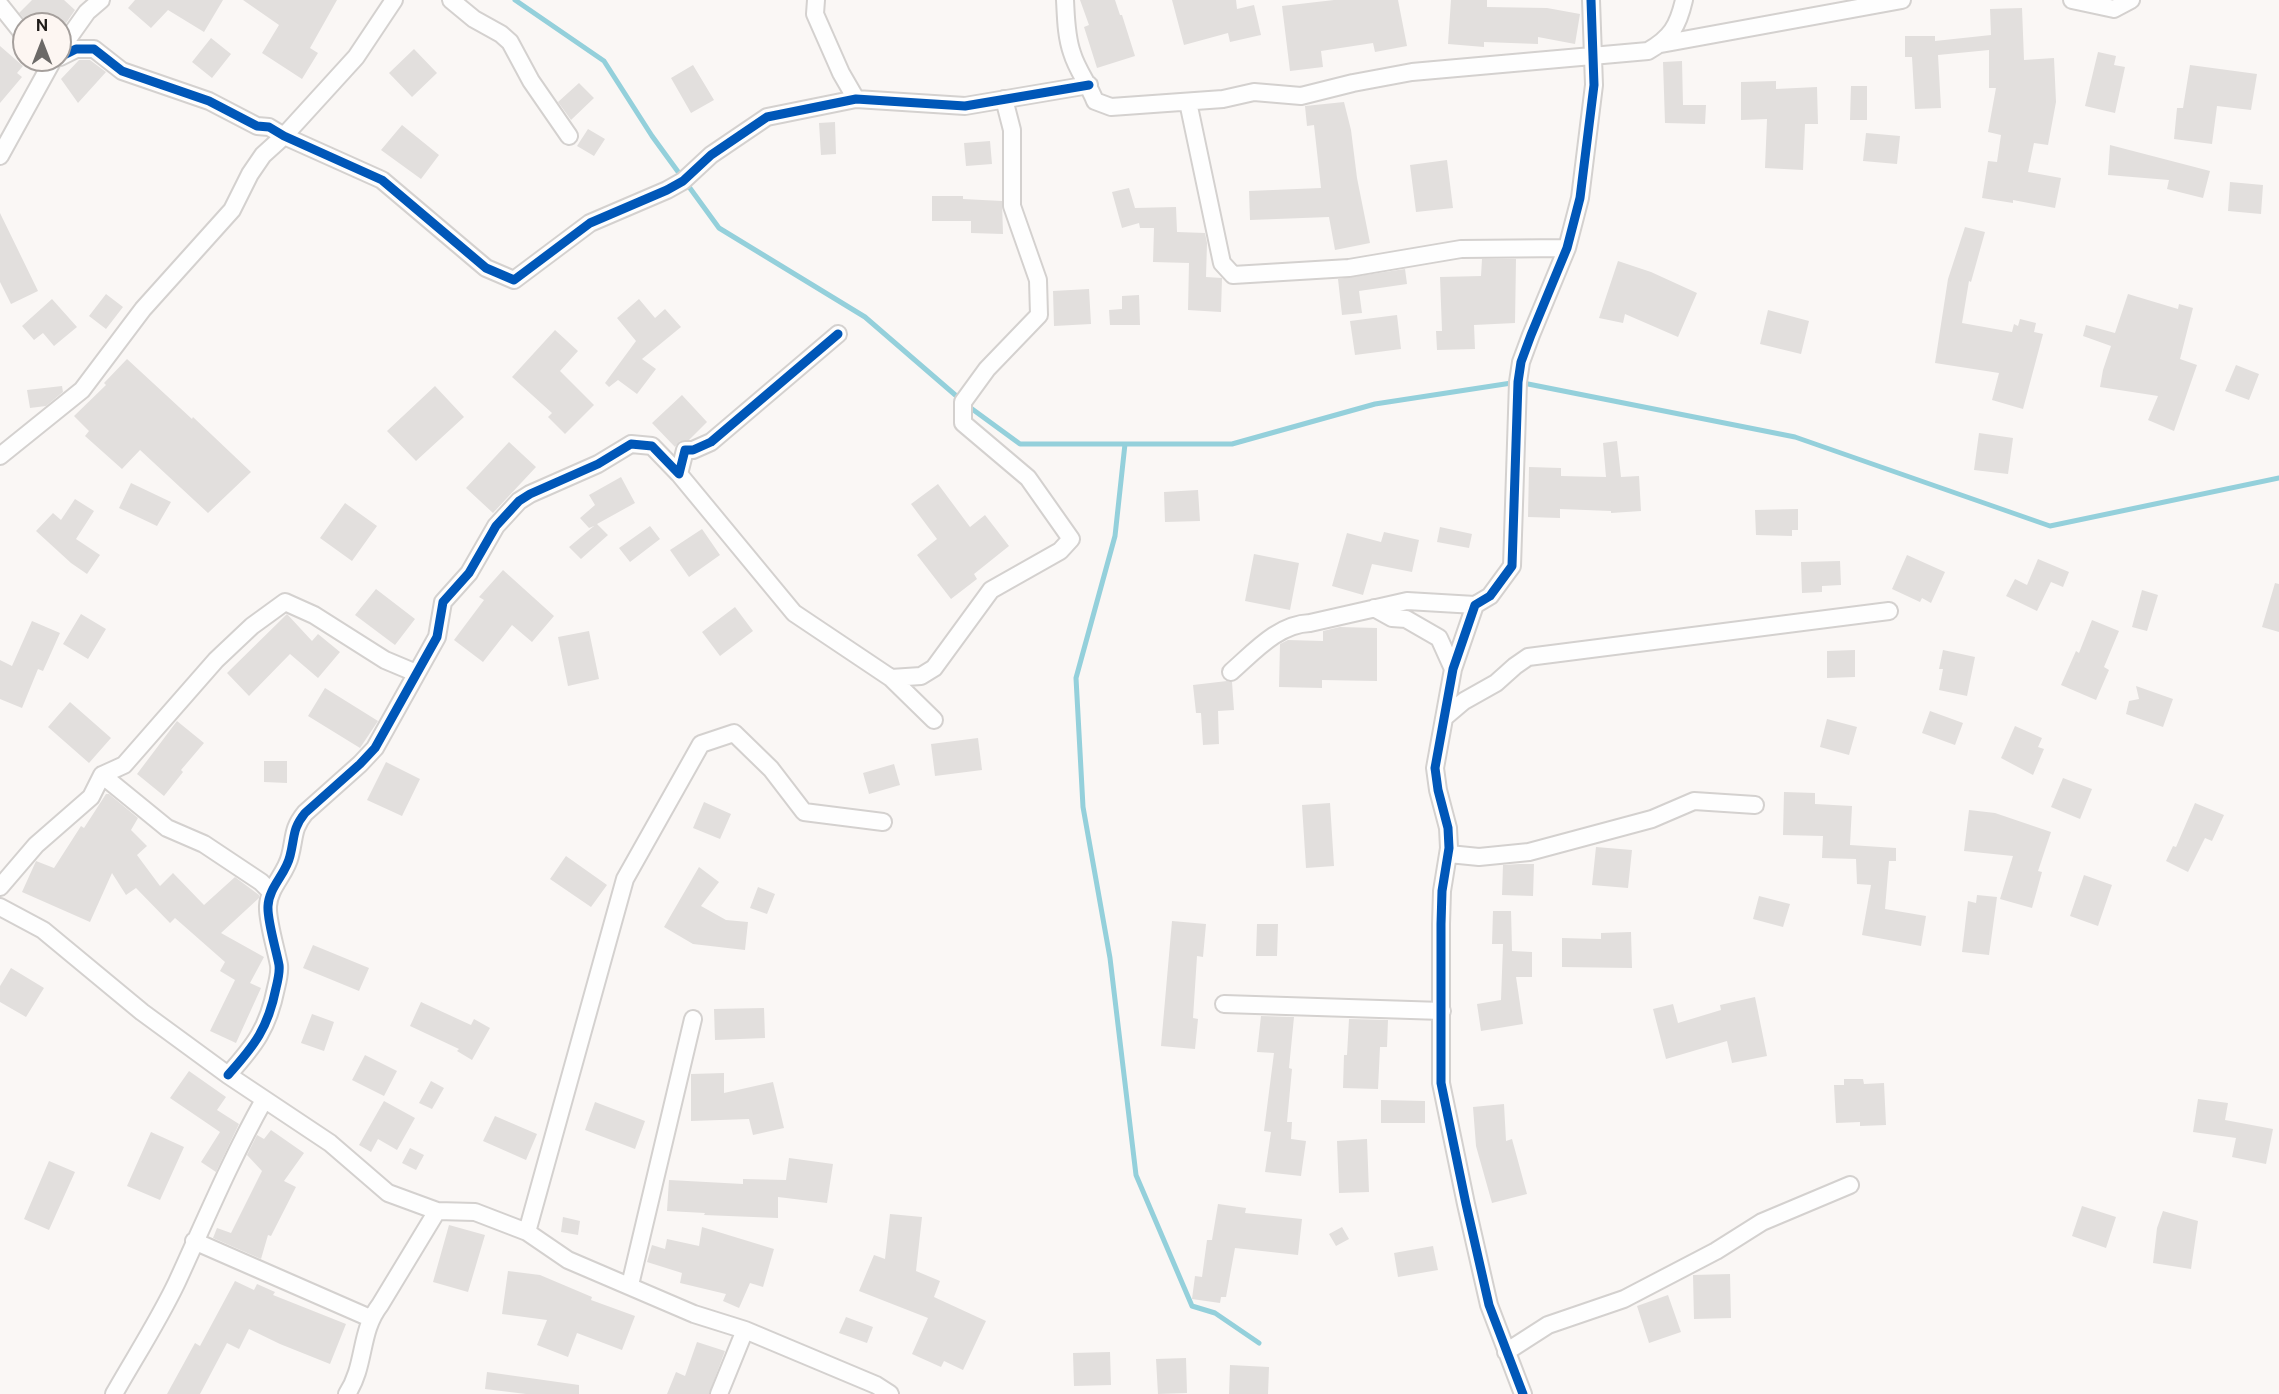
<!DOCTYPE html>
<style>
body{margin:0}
#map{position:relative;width:2279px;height:1394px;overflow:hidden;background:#faf7f5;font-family:"Public Sans",sans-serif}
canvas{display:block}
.north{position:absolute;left:12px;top:12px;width:60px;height:60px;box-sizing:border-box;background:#fdf6f2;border:2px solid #a59f9c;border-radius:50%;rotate:0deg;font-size:16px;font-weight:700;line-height:24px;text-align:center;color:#201c1a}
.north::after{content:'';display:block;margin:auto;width:21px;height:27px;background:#6c6967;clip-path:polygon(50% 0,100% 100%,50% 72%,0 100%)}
</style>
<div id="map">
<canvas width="2279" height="1394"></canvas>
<div class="north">N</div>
</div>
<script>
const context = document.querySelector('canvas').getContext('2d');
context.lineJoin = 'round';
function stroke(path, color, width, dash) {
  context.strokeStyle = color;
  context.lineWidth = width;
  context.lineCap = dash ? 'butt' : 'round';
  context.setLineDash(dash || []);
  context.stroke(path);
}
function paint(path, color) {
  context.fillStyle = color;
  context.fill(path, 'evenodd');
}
stroke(new Path2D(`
 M 515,0 L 604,61 L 652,136 L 719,228 L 865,317 L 968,406 L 1020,444 L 1232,444 L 1375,404 L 1518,382 L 1795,437 L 2050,526 L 2279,478
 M 1125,444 L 1115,536 L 1076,678 L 1083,807 L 1110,958 L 1136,1175 L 1192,1306 L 1215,1313 L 1259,1343`), '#94d0db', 5);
paint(new Path2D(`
 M 32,0 L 64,0 L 75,10 L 60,32 L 60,24 L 29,24 L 19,13 Z
 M 135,0 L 223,0 L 204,32 L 168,10 L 151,28 L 128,8 Z
 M 243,0 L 337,0 L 310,48 L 318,53 L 302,79 L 262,53 L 279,25 Z
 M 1080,0 L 1115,0 L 1120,15 L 1122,15 L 1135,56 L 1097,68 L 1084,27 L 1089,25 Z
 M 1172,0 L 1236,0 L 1237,9 L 1254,5 L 1261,35 L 1230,42 L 1228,33 L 1184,45 Z
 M 1334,0 L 1398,0 L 1407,46 L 1375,52 L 1373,43 L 1321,51 L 1323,67 L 1290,71 L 1282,6 Z
 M 1451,0 L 1487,0 L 1487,7 L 1547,8 L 1580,14 L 1575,44 L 1538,37 L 1538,44 L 1484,42 L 1484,47 L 1448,44 Z
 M 2022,8 L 2024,60 L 2054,58 L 2056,102 L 2048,145 L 2034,143 L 2028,172 L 2061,178 L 2055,208 L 2013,200 L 2013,203 L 1982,198 L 1988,161 L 1997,162 L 2001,135 L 1988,132 L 1996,88 L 1989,88 L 1989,50 L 1938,55 L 1941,108 L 1915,109 L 1912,57 L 1905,57 L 1905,36 L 1935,36 L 1935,41 L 1991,35 L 1990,9 Z
 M 211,38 L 231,54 L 212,78 L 192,62 Z
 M 0,46 L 23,66 L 17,73 L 22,77 L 0,103 Z
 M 414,49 L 437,73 L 412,97 L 389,73 Z
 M 2098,52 L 2116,56 L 2114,65 L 2125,67 L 2115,113 L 2085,106 Z
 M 79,60 L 90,60 L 106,72 L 78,103 L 61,79 Z
 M 1682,61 L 1683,105 L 1706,105 L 1705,124 L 1665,123 L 1663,62 Z
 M 693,65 L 714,100 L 691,113 L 671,78 Z
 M 2190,65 L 2257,74 L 2251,110 L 2217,106 L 2212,144 L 2174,139 L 2177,108 L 2183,108 Z
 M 1776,81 L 1776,89 L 1817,87 L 1818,124 L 1805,124 L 1803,170 L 1765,168 L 1767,119 L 1741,120 L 1741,82 Z
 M 579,83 L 594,98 L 571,120 L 558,102 Z
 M 1851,86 L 1867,86 L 1867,120 L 1850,120 Z
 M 1344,102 L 1351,130 L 1357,178 L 1370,243 L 1335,250 L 1329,217 L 1250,220 L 1249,191 L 1321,188 L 1314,125 L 1307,126 L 1305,106 Z
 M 835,122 L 836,154 L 821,155 L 819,123 Z
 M 402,125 L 439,155 L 421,179 L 381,150 Z
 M 588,129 L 605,139 L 594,156 L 577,146 Z
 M 1866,133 L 1900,136 L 1897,164 L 1863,161 Z
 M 990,141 L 992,164 L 966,166 L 964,143 Z
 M 2110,145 L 2210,171 L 2203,198 L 2167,189 L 2169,180 L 2108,175 Z
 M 1447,160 L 1453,208 L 1416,212 L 1410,165 Z
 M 2230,182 L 2263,185 L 2261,214 L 2228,211 Z
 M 1129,188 L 1135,208 L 1176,207 L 1177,232 L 1205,233 L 1207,243 L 1206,277 L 1222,278 L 1221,312 L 1188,310 L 1189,263 L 1153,262 L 1154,228 L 1140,228 L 1139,223 L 1122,228 L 1112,192 Z
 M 932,196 L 963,196 L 963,199 L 1002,201 L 1003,234 L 971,233 L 971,221 L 932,221 Z
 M 0,213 L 38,291 L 11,304 L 0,282 Z
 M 1965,227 L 1985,232 L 1971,282 L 1969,281 L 1962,323 L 2012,332 L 2014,324 L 2018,326 L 2020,319 L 2036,323 L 2034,332 L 2043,334 L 2023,409 L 1992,400 L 1999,373 L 1935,363 L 1948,279 Z
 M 1482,259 L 1516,259 L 1515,323 L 1474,325 L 1475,349 L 1437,350 L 1436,331 L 1442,331 L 1440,277 L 1481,276 Z
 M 1618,261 L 1651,272 L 1697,293 L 1678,337 L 1625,314 L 1623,323 L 1599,318 Z
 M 1405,269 L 1407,284 L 1359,291 L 1362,313 L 1342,315 L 1338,279 Z
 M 1089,289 L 1091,324 L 1054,326 L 1053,291 Z
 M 106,294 L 123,307 L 106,329 L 89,316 Z
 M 2128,294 L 2178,309 L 2179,304 L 2193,308 L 2180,359 L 2197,365 L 2174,431 L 2148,420 L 2158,396 L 2100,387 L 2103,370 L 2111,346 L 2083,336 L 2086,325 L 2115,333 Z
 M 1139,295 L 1140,325 L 1110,325 L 1109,310 L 1122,309 L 1122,296 Z
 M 52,299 L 77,327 L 54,346 L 43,333 L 34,340 L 22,326 Z
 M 639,299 L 655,318 L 665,309 L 681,327 L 642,359 L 656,369 L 637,394 L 618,380 L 609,387 L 605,383 L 636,341 L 617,318 Z
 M 1768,310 L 1809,321 L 1801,354 L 1760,344 Z
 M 1397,315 L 1401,349 L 1355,355 L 1350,321 Z
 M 555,330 L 578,351 L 560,371 L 594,405 L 565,434 L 548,417 L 552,413 L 512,377 Z
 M 127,359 L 192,419 L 193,417 L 251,472 L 208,513 L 140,450 L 122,469 L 85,436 L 89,431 L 74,416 L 106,385 L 104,383 Z
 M 2236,365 L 2259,374 L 2249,400 L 2225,391 Z
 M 62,386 L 63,392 L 46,406 L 30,408 L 27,390 Z
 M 435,386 L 464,417 L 416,461 L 387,431 Z
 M 682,395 L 707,422 L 689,440 L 680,441 L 675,447 L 652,423 Z
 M 1979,433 L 2013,438 L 2008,474 L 1974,470 Z
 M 1617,441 L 1621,477 L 1639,476 L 1641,511 L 1611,513 L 1611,511 L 1560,509 L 1560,518 L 1528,517 L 1529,467 L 1561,468 L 1561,476 L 1606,477 L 1603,443 Z
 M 509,442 L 536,467 L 493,513 L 466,488 Z
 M 621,477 L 635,503 L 597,524 L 608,535 L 581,559 L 569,547 L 594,526 L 589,528 L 580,518 L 595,505 L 589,495 Z
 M 131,483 L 171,502 L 157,526 L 119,508 Z
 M 938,484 L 970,527 L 985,515 L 1009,546 L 974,574 L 977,579 L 951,599 L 917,555 L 937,539 L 911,504 Z
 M 1198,490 L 1200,521 L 1165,522 L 1164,492 Z
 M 75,499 L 94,511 L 76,539 L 100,555 L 87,574 L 71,563 L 36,531 L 53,513 L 61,520 Z
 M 345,503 L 377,526 L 352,561 L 320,538 Z
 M 1798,509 L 1798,530 L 1792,530 L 1792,536 L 1756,535 L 1755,510 Z
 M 650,526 L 660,539 L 630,562 L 619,548 Z
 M 1440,527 L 1472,534 L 1469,548 L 1437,542 Z
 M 702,529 L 720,555 L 689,577 L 670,550 Z
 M 1384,532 L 1419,540 L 1412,572 L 1372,564 L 1363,595 L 1332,586 L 1347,533 L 1381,542 Z
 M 1254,554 L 1299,563 L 1290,610 L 1245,601 Z
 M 1907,555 L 1945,572 L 1931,603 L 1922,598 L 1920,602 L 1892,589 Z
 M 2038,559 L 2069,572 L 2063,587 L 2051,582 L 2037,611 L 2006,596 L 2015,579 L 2027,585 Z
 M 1840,561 L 1841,585 L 1822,586 L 1822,592 L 1802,593 L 1801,562 Z
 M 503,570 L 554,616 L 532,642 L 512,625 L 483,662 L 454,640 L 484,600 L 479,597 Z
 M 2275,583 L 2279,584 L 2279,632 L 2262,627 Z
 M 376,589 L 415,619 L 395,645 L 355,615 Z
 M 2142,590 L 2158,595 L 2147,631 L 2132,627 Z
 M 735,607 L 753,631 L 720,656 L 702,632 Z
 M 81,614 L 106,629 L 88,659 L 63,644 Z
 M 287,614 L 312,641 L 318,634 L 340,652 L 318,678 L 290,654 L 249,696 L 227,673 Z
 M 2092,620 L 2119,631 L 2104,667 L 2109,670 L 2096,700 L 2061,685 L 2076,651 L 2079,653 Z
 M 32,621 L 60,633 L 43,671 L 38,669 L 22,708 L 0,699 L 0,660 L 12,666 Z
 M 1340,627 L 1377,628 L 1377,681 L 1322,680 L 1322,688 L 1279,687 L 1280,644 L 1288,640 L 1323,641 L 1323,631 Z
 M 589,631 L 599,679 L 568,686 L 558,637 Z
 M 1855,650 L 1855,677 L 1827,678 L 1827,651 Z
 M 1943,650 L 1975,657 L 1967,696 L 1939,690 L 1943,669 L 1939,669 Z
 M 1227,681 L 1232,682 L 1234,710 L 1218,711 L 1219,744 L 1203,745 L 1201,713 L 1196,713 L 1193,685 Z
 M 2136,686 L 2173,699 L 2163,727 L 2126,714 L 2129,701 L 2139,699 Z
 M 325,688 L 378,721 L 360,748 L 308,716 Z
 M 70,702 L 111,738 L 89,763 L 48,727 Z
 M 1930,711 L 1963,723 L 1955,745 L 1922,733 Z
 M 1827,719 L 1857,727 L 1849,755 L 1820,747 Z
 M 177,721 L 204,743 L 181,770 L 183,772 L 164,796 L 137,774 Z
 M 2015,726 L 2042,738 L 2038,747 L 2044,749 L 2033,775 L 2001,758 Z
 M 978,738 L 982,770 L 935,776 L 931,744 Z
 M 264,761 L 287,761 L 287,783 L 264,782 Z
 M 386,762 L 420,779 L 402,816 L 367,800 Z
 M 894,764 L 900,785 L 869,794 L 863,773 Z
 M 2063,778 L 2092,789 L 2080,819 L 2051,807 Z
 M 1784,792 L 1815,793 L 1815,804 L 1852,806 L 1850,845 L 1896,848 L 1896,861 L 1889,861 L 1885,909 L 1926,916 L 1921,946 L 1862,935 L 1871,885 L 1857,884 L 1856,859 L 1822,858 L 1823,836 L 1783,835 Z
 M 106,794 L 109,794 L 138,818 L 131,830 L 147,846 L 137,855 L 160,886 L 173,873 L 204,905 L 235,877 L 259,895 L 259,898 L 221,933 L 264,957 L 250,983 L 261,988 L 236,1043 L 210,1031 L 235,980 L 220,971 L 225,962 L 175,918 L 170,923 L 136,888 L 126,895 L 112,873 L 90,922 L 22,892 L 36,861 L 54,868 L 81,826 L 84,828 Z
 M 704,802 L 731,814 L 720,839 L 693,828 Z
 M 1330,803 L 1334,866 L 1306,868 L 1302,805 Z
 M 2195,803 L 2224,815 L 2212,841 L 2205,838 L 2188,872 L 2166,861 L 2173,846 L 2176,847 Z
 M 1969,810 L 1995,813 L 2051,832 L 2038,871 L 2042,872 L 2032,908 L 2000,899 L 2013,856 L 1964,851 Z
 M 1596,847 L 1632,850 L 1628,888 L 1592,885 Z
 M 566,856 L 607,885 L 591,907 L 550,879 Z
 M 1519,864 L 1534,864 L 1533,896 L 1502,895 L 1503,865 Z
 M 699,867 L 719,882 L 701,906 L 726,920 L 748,922 L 745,950 L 693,944 L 664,927 Z
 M 2084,875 L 2112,885 L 2098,926 L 2070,916 Z
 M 758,887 L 775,894 L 767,914 L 750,908 Z
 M 1977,895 L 1997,897 L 1989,955 L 1962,952 L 1968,901 L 1976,903 Z
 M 1759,896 L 1790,904 L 1783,927 L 1753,919 Z
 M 1493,911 L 1511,911 L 1512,951 L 1532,952 L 1532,977 L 1516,977 L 1523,1024 L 1481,1031 L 1477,1004 L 1501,1000 L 1503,944 L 1492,944 Z
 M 1172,921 L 1206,924 L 1203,957 L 1197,956 L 1193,1018 L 1198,1019 L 1195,1049 L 1161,1046 Z
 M 1257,924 L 1278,924 L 1277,956 L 1256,956 Z
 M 1631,932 L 1632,968 L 1562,967 L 1562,938 L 1601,939 L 1601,933 Z
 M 313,945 L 369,968 L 359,991 L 303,968 Z
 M 11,968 L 44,988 L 26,1017 L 0,1002 L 0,986 Z
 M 1755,997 L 1767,1056 L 1732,1063 L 1727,1041 L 1666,1059 L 1653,1009 L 1673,1004 L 1678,1023 L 1721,1010 L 1720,1005 Z
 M 421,1002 L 471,1025 L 474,1019 L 490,1028 L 472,1060 L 457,1051 L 459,1049 L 410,1026 Z
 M 764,1008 L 765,1038 L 715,1040 L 714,1009 Z
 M 312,1014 L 334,1022 L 324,1051 L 301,1043 Z
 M 1261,1016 L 1294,1017 L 1289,1068 L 1292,1069 L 1287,1122 L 1292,1122 L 1291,1139 L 1306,1141 L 1301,1176 L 1265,1172 L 1271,1132 L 1264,1131 L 1274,1053 L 1257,1052 Z
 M 1349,1019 L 1388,1020 L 1387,1047 L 1380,1047 L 1378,1089 L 1343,1088 L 1344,1055 L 1347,1055 Z
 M 365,1055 L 397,1071 L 384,1096 L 352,1080 Z
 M 189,1071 L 226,1097 L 217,1110 L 239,1124 L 216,1172 L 201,1162 L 220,1132 L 170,1098 Z
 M 724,1073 L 724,1093 L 773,1082 L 784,1128 L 753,1135 L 749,1119 L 691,1121 L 691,1074 Z
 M 1844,1079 L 1863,1079 L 1864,1084 L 1884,1083 L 1886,1125 L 1860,1126 L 1860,1122 L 1836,1123 L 1834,1085 L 1844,1085 Z
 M 431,1081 L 444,1088 L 432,1109 L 419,1103 Z
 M 2198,1099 L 2228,1103 L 2225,1120 L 2273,1129 L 2266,1164 L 2232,1157 L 2236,1138 L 2193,1132 Z
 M 1381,1100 L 1425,1101 L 1425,1123 L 1381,1123 Z
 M 384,1101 L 415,1118 L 397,1150 L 378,1139 L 371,1152 L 359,1145 Z
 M 595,1102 L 645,1121 L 635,1149 L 585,1130 Z
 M 1504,1104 L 1506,1141 L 1512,1139 L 1527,1194 L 1492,1203 L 1476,1146 L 1473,1107 Z
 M 495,1116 L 537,1134 L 526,1160 L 483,1141 Z
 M 271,1130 L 304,1153 L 284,1181 L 296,1187 L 271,1236 L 268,1235 L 261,1259 L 213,1238 L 217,1228 L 231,1233 L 262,1171 L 247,1155 L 257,1135 L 264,1139 Z
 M 151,1132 L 184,1147 L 160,1200 L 127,1186 Z
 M 1367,1139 L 1369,1192 L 1339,1193 L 1337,1141 Z
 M 410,1148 L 424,1155 L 416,1170 L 402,1163 Z
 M 789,1158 L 833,1164 L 827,1203 L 778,1197 L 778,1218 L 704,1215 L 705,1213 L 667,1211 L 669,1180 L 743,1184 L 743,1179 L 786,1180 Z
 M 49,1161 L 75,1172 L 49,1230 L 24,1219 Z
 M 1218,1204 L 1246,1208 L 1245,1213 L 1302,1219 L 1298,1255 L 1235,1248 L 1226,1297 L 1221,1297 L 1220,1303 L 1192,1299 L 1195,1276 L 1202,1277 L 1207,1240 L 1212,1240 Z
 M 2082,1206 L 2116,1217 L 2106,1248 L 2072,1236 Z
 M 2163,1211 L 2198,1221 L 2191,1269 L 2153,1263 L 2157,1228 Z
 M 890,1214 L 922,1217 L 916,1271 L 940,1281 L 934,1297 L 986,1321 L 963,1370 L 944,1361 L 941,1367 L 912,1354 L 928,1318 L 859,1291 L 874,1255 L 885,1259 Z
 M 563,1217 L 580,1221 L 578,1235 L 561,1232 Z
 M 449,1225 L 485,1235 L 468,1292 L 433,1282 Z
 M 702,1227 L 774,1249 L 763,1287 L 750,1283 L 739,1308 L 723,1301 L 726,1294 L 680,1283 L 682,1273 L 647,1262 L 652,1245 L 665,1249 L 667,1239 L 699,1246 Z
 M 1342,1227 L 1349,1239 L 1336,1246 L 1329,1234 Z
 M 1433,1246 L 1438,1270 L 1398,1277 L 1394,1253 Z
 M 508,1271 L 540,1275 L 592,1297 L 591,1300 L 635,1316 L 622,1350 L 577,1333 L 568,1357 L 537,1345 L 547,1320 L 502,1314 Z
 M 1730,1274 L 1731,1318 L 1694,1319 L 1693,1275 Z
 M 235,1281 L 254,1290 L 257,1284 L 275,1292 L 273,1295 L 346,1324 L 330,1364 L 280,1344 L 249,1329 L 239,1349 L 227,1343 L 200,1394 L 167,1394 L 195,1343 L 200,1346 Z
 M 1668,1295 L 1681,1332 L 1649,1343 L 1637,1306 Z
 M 846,1317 L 873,1327 L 867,1343 L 839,1333 Z
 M 697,1342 L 725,1351 L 709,1394 L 667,1394 L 676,1372 L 685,1376 Z
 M 1110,1352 L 1111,1385 L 1074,1386 L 1073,1353 Z
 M 1186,1358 L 1187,1393 L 1158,1394 L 1156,1359 Z
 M 1230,1365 L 1269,1367 L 1268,1394 L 1229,1394 Z
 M 487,1372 L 579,1385 L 579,1394 L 526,1394 L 485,1389 Z`), '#e2dfdd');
const street = new Path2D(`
 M 451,0 L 474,19 L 501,34 L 510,42 L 531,81 L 569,136
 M 816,0 L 815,14 L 841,73 L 856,99
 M 1065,0 C 1066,17 1066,36 1072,53 C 1077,70 1089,85 1095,101 L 1111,107 L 1223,99 L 1254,92 L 1301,96 L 1353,83 L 1412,72 L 1648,51 C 1671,38 1678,26 1684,0
 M 2072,0 L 2114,9 L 2131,0
 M 0,5 L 24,35
 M 1661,44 L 1902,0
 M 60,50 L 87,12 L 101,0
 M 60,57 L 76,49 L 94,49 L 122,71 L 209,101 L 257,126 L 269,127 L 284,136 L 382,180 L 486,268 L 514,280 L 590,223 L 667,190 L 683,181 L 711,155 L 767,117 L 856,99 L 965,106 L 1089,85
 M 1188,102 L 1222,263 L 1233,275 L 1349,268 L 1461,249 L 1567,248
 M 0,156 L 53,60
 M 0,456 L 82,390 L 143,309 L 232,210 L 250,174 L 263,155 L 284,136 L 356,57 L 394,0
 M 679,474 L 794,613 L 891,678 L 934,720
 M 1374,608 L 1392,618 L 1406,619 L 1439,638 L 1453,669
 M 1231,672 C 1254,652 1278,624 1310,623 L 1407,601 L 1475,605
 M 891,678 L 921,676 L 934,668 L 991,590 L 1060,551 L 1071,539 L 1028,478 L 963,423 L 963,402 L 987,369 L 1039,315 L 1038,280 L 1012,206 L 1012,130 L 1004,99
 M 1444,718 L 1464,701 L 1496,683 L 1515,666 L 1528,657 L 1889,611
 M 102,775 L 167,828 L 204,844 L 261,882 L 271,892
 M 1449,854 L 1479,857 L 1529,852 L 1652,819 L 1694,801 L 1755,805
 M 0,887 L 36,845 L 91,797 L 102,775 L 124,765 L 216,660 L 252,626 L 285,602 L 314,615 L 385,660 L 416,673
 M 0,907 L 43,930 L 142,1012 L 228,1075 L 330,1143 L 388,1193 L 437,1211 L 475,1212 L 527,1232 L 568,1260 L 694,1314 L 745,1330 L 876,1385 L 890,1394
 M 1224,1004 L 1442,1011
 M 228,1075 C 255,1045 268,1028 276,988 C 278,980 280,972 279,965 C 276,949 267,920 268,906 C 269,887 286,874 290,856 C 295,837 292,829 305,813 L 360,764 L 375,748 L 437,637 L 443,602 L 469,573 L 496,526 L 519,501 L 530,494 L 598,464 L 631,444 L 652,446 L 679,474 L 685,450 L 693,450 L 711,442 L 838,334
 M 527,1232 L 625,879 L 701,744 L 734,733 L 771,769 L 804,812 L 883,822
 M 194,1241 L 370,1318
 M 630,1285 L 693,1019
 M 1506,1352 L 1548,1325 L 1624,1299 L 1716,1251 L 1762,1222 L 1850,1185
 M 114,1394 C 135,1357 159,1320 177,1282 C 205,1221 231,1159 264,1100
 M 347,1394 C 366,1365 359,1332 380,1305 L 437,1211
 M 719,1394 L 745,1330
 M 1523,1394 L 1489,1305 L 1466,1204 L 1441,1083 L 1441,924 L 1442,891 L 1449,848 L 1448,828 L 1438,790 L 1435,768 L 1453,669 L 1475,605 L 1490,596 L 1512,566 L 1518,382 L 1521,362 L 1531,335 L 1567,248 L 1580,198 L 1594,85 L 1591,0`);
stroke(street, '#d4d1cf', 20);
stroke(street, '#fefefe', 16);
stroke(new Path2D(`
 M 60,57 L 76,49 L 94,49 L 122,71 L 209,101 L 257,126 L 269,127 L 284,136 L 382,180 L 486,268 L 514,280 L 590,223 L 667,190 L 683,181 L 711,155 L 767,117 L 856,99 L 965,106 L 1089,85
 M 228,1075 C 255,1045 268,1028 276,988 C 278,980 280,972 279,965 C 276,949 267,920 268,906 C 269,887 286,874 290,856 C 295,837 292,829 305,813 L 360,764 L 375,748 L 437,637 L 443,602 L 469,573 L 496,526 L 519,501 L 530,494 L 598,464 L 631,444 L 652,446 L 679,474 L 685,450 L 693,450 L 711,442 L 838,334
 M 1523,1394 L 1489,1305 L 1466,1204 L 1441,1083 L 1441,924 L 1442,891 L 1449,848 L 1448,828 L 1438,790 L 1435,768 L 1453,669 L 1475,605 L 1490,596 L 1512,566 L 1518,382 L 1521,362 L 1531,335 L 1567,248 L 1580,198 L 1594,85 L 1591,0`), '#0057b8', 9);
</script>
